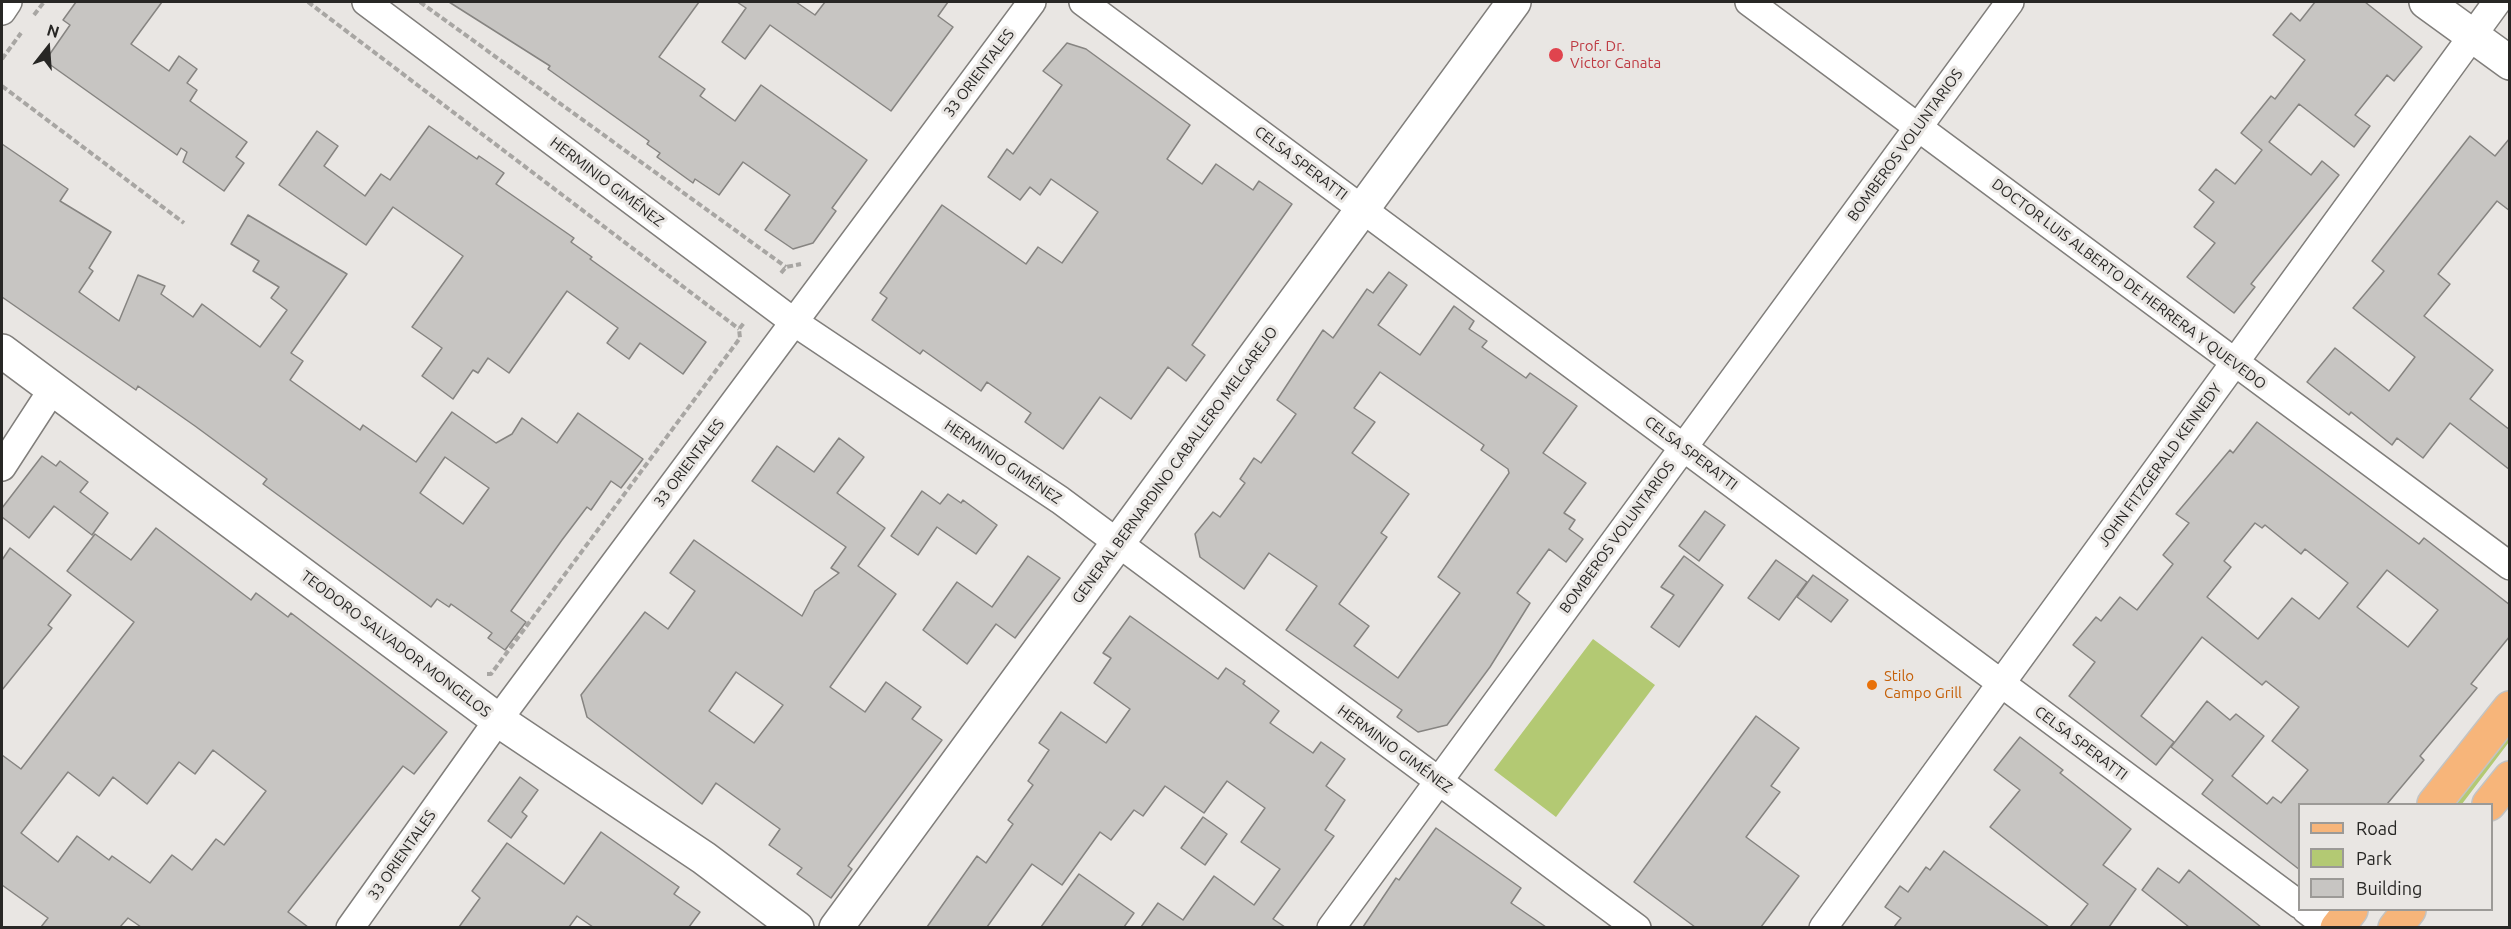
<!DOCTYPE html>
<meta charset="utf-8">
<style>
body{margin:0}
#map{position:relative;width:2511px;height:929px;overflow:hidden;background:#e9e6e3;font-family:Ubuntu,sans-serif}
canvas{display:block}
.frame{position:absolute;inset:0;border:3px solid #282725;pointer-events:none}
.legend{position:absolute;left:2298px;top:803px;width:195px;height:108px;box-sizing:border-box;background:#e9e6e3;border:2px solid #9c9a97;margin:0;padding:8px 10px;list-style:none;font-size:18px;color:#282725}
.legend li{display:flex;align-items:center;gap:12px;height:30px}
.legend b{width:30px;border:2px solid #9c9a97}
.north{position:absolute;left:18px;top:18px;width:60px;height:60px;-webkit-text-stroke:4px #e9e6e3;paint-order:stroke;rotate:17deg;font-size:16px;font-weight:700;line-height:24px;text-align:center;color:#282725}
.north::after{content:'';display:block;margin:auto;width:21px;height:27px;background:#282725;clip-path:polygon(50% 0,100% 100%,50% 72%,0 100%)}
</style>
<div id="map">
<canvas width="2511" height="929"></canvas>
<div class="frame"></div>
<ul class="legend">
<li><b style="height:8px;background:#f7b57a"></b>Road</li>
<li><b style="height:16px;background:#b3c973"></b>Park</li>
<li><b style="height:16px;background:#c7c5c2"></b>Building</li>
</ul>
<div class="north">N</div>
</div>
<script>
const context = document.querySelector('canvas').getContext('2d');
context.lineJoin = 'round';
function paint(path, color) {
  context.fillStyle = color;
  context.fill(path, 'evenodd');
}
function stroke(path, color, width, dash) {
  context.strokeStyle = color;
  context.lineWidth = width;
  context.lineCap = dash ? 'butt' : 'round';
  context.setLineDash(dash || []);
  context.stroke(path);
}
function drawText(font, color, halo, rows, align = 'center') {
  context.font = font + ' Ubuntu,sans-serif';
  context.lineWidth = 6;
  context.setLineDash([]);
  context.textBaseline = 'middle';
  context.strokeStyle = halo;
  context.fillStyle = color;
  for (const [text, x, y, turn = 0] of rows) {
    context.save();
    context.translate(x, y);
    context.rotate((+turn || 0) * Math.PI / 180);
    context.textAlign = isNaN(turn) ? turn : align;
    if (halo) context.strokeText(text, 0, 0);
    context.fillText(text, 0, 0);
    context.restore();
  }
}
paint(new Path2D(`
 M 1593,639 L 1655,685 L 1556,817 L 1494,770 Z
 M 2509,729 L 2509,742 L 2462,804 L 2451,804 Z`), '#b3c973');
const building = new Path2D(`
 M 76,2 L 162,2 L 131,44 L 169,71 L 179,56 L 197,69 L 187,83 L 197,90 L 190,101 L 247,142 L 236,157 L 244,163 L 224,191 L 183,162 L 187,152 L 181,148 L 177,155 L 45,61 L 70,25 L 63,20 Z
 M 449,2 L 699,2 L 659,57 L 705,89 L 700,96 L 735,121 L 761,85 L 867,160 L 832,208 L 836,211 L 813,243 L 793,249 L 765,230 L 790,195 L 743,162 L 719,195 L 695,179 L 693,183 L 657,157 L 660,153 L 647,144 L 649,141 L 548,69 L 550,66 Z
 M 737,2 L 796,2 L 815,15 L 825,2 L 948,2 L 938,16 L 953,27 L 891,111 L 770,25 L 745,59 L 722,42 L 746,8 Z
 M 2315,2 L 2365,2 L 2422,47 L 2394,81 L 2387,75 L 2355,115 L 2370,126 L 2354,147 L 2299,104 L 2269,142 L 2311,175 L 2322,161 L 2339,175 L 2251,284 L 2255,287 L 2234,313 L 2187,277 L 2215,243 L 2194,227 L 2214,202 L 2199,190 L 2216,169 L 2235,184 L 2262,150 L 2241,133 L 2271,96 L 2275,99 L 2305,60 L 2273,35 L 2291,13 L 2300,21 Z
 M 1067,43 L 1086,49 L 1190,125 L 1167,159 L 1202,184 L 1216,164 L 1253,190 L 1259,181 L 1292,204 L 1192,345 L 1205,355 L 1186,381 L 1168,367 L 1131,419 L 1100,397 L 1063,449 L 1025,422 L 1031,413 L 987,382 L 981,391 L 923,350 L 920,354 L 872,320 L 887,298 L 880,293 L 942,205 L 1026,264 L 1038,247 L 1062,263 L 1098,212 L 1051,179 L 1040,195 L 1030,187 L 1020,200 L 988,177 L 1007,149 L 1013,154 L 1062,85 L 1043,71 Z
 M 429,126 L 477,159 L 479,156 L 504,173 L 496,184 L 574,238 L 571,242 L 592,257 L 590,259 L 706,342 L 683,374 L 640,343 L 629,359 L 607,343 L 618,328 L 567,291 L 509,373 L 488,358 L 478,373 L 473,370 L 453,399 L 422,376 L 442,348 L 412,327 L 463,256 L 393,207 L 366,245 L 279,185 L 317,131 L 338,146 L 324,166 L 365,196 L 381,174 L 390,180 Z
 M 2470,136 L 2495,156 L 2510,138 L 2510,211 L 2497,201 L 2438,274 L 2450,284 L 2424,316 L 2493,370 L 2470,399 L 2510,430 L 2510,470 L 2450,423 L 2423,458 L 2397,438 L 2392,445 L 2351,412 L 2349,415 L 2307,382 L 2335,348 L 2389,391 L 2415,357 L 2353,308 L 2384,271 L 2372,261 Z
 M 2,144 L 68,189 L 60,201 L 111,232 L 89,268 L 93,271 L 79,292 L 119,321 L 138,275 L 165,286 L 161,294 L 193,317 L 202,304 L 260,347 L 287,310 L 271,298 L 279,287 L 253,271 L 259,261 L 231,244 L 248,215 L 347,274 L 291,353 L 303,361 L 290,380 L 360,430 L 363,425 L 416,462 L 452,412 L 496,443 L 512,434 L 522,418 L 557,443 L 578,413 L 643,459 L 621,488 L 611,481 L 591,510 L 587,507 L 562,540 L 511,611 L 526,622 L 505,650 L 488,638 L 492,633 L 451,604 L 449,607 L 437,599 L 431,607 L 263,484 L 267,479 L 195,426 L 138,386 L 136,390 L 2,297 ZM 445,457 L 489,488 L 463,524 L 420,493 Z
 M 1389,272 L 1407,285 L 1378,325 L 1420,355 L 1454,306 L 1474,321 L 1469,329 L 1487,341 L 1482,347 L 1526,378 L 1530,373 L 1577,406 L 1543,453 L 1586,483 L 1564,513 L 1575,520 L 1569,529 L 1583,539 L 1566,562 L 1549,549 L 1517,593 L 1530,603 L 1490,667 L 1447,725 L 1418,732 L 1397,717 L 1402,710 L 1286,630 L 1317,586 L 1269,553 L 1244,589 L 1200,557 L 1195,534 L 1213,512 L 1220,517 L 1245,483 L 1240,479 L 1254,458 L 1261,463 L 1296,414 L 1277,400 L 1323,330 L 1333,338 L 1367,289 L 1373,293 ZM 1380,372 L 1484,445 L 1481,450 L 1508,469 L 1509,473 L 1438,577 L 1460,593 L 1398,678 L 1354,646 L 1369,626 L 1339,604 L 1387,537 L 1381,533 L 1409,494 L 1352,453 L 1375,422 L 1354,408 Z
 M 2257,422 L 2419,544 L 2424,538 L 2510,605 L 2510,636 L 2471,684 L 2477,688 L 2420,756 L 2424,760 L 2387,804 L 2300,804 L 2300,870 L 2202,794 L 2213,780 L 2171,747 L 2207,701 L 2230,720 L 2236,714 L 2264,736 L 2232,776 L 2267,804 L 2273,797 L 2281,803 L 2308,770 L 2272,741 L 2299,707 L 2266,681 L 2262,685 L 2202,637 L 2141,716 L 2174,742 L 2156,765 L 2069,696 L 2095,662 L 2073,645 L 2096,617 L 2101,621 L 2120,597 L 2137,610 L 2173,564 L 2163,555 L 2189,523 L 2176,514 L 2230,450 L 2233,453 ZM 2255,523 L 2262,528 L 2265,525 L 2301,554 L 2305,549 L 2348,583 L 2319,619 L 2292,598 L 2258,639 L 2207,597 L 2231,567 L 2224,561 ZM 2387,570 L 2438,610 L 2408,647 L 2357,607 Z
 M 839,438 L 864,457 L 837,493 L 885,528 L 858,566 L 896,594 L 830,687 L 865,712 L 886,682 L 921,707 L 912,719 L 942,740 L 848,866 L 852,869 L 831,898 L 797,874 L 802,868 L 769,845 L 780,829 L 716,783 L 702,804 L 587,717 L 581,695 L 645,612 L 668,629 L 695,591 L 670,573 L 694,540 L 802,616 L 815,591 L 839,573 L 831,568 L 846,547 L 752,481 L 777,446 L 814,472 ZM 736,672 L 783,705 L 754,743 L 709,711 Z
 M 42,456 L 56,466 L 60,461 L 88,482 L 80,492 L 108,513 L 92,535 L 54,506 L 29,538 L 2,517 L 2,508 Z
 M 922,491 L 940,504 L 948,494 L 961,503 L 963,500 L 997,525 L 976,554 L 937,527 L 918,555 L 891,536 Z
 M 1705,511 L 1725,525 L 1699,561 L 1679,546 Z
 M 156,528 L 251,600 L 256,593 L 288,617 L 291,613 L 447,732 L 414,774 L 403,766 L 288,912 L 308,927 L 141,927 L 128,918 L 120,927 L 41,927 L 48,918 L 2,885 L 2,755 L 21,769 L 134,622 L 67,571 L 95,534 L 131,560 ZM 213,750 L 266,791 L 224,845 L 216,839 L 192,870 L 172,855 L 150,883 L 112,856 L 109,860 L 77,836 L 58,862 L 21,833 L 68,772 L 99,796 L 113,777 L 147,804 L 179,762 L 195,774 Z
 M 10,548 L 71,595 L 48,625 L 52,628 L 2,690 L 2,560 Z
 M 1028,556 L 1060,578 L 1015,638 L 996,624 L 967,664 L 923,630 L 957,582 L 992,607 Z
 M 1684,556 L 1723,585 L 1679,647 L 1651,627 L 1674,595 L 1661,587 Z
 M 1776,560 L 1807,582 L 1779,620 L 1748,598 Z
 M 1813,575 L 1848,600 L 1831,622 L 1797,597 Z
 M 1130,616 L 1218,679 L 1226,668 L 1245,681 L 1243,684 L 1279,711 L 1270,723 L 1313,753 L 1321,742 L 1345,759 L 1326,786 L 1345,800 L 1325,830 L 1334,836 L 1273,919 L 1285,927 L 1141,927 L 1158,903 L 1183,920 L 1214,876 L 1254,905 L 1280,869 L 1241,842 L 1265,808 L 1227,781 L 1204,813 L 1165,786 L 1143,816 L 1134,810 L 1111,840 L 1100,832 L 1062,885 L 1032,864 L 987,927 L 927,927 L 977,856 L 986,863 L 1013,824 L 1008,820 L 1033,785 L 1028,781 L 1049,750 L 1039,743 L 1061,712 L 1106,743 L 1130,709 L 1094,683 L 1111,658 L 1103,653 Z
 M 1756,716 L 1799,748 L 1771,786 L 1780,792 L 1746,837 L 1799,876 L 1761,927 L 1695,927 L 1634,882 Z
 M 2020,737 L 2063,770 L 2060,773 L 2131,829 L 2103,865 L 2136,889 L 2109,927 L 2070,927 L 2088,904 L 1990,827 L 2020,790 L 1994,770 Z
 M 520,777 L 538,790 L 522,812 L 527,816 L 511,838 L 488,821 Z
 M 1203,817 L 1227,834 L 1205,865 L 1181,848 Z
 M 1436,828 L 1521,888 L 1511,903 L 1546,927 L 1363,927 L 1396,878 L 1399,880 Z
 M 601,832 L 679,887 L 674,894 L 700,912 L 689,927 L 593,927 L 577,916 L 569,927 L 459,927 L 480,898 L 472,891 L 507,843 L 564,884 Z
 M 1944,851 L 1970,870 L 2049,927 L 1894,927 L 1901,918 L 1885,907 L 1900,886 L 1908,892 L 1926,867 L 1930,870 Z
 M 2158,868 L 2179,883 L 2189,870 L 2261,927 L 2189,927 L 2142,890 Z
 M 1079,874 L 1134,913 L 1124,927 L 1041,927 Z`);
paint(building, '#c7c5c2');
stroke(building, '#868481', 1.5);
const minor = new Path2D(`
 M 366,2 L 794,322 L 1060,500 L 1637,928
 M 1083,2 L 2300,905
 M 1749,2 L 2510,566
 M 2,11 L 8,2
 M 2,467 L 52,390
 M 2306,910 L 2330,928
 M 350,928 L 498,720 L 1032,2
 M 1331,928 L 2010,2
 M 1823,928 L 2497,2`);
const tertiary = new Path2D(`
 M 2426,2 L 2510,63
 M 2,351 L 498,720 L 704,858 L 797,928
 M 836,928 L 1514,2`);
const primary = new Path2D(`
 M 2434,804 L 2510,708
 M 2489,804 L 2510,778
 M 2337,928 L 2351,910
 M 2395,928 L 2409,910`);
stroke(minor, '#807e7b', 30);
stroke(tertiary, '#807e7b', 36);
stroke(primary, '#c3c3c2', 36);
stroke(new Path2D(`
 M 308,2 L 739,329
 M 420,2 L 786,267
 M 34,15 L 44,2
 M 2,59 L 21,33
 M 2,86 L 184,223
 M 781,273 L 786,267 L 801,264
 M 487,674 L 491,674 L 740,338 L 739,329 L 744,323`), '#a8a6a3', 4, [6, 3]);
stroke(minor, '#fff', 27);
stroke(tertiary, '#fff', 33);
stroke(primary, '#f7b57a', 33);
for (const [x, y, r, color] of [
 [1556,55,8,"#e0444e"],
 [1872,685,6,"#e8710a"]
]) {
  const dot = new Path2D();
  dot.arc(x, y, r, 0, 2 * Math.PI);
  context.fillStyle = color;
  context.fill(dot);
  stroke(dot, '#e9e6e3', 2);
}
drawText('15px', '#be3a42', '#e9e6e3', [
 ["Prof. Dr.",1570,46],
 ["Victor Canata",1570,63]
], 'left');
drawText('15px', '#282725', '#e9e6e3', [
 ["33 ORIENTALES",979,73,-53],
 ["BOMBEROS VOLUNTARIOS",1905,145,-54],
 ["CELSA SPERATTI",1301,163,37],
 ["HERMINIO GIMÉNEZ",607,182,37],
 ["DOCTOR LUIS ALBERTO DE HERRERA Y QUEVEDO",2129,284,37],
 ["CELSA SPERATTI",1691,453,37],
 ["HERMINIO GIMÉNEZ",1003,462,34],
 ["33 ORIENTALES",689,463,-53],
 ["GENERAL BERNARDINO CABALLERO MELGAREJO",1175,465,-54],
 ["JOHN FITZGERALD KENNEDY",2160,465,-54],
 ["BOMBEROS VOLUNTARIOS",1617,537,-54],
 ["TEODORO SALVADOR MONGELOS",396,644,37],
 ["CELSA SPERATTI",2081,743,37],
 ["HERMINIO GIMÉNEZ",1395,749,36],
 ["33 ORIENTALES",402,855,-55]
]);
drawText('15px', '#c56008', '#e9e6e3', [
 ["Stilo",1884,676],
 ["Campo Grill",1884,693]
], 'left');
</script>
